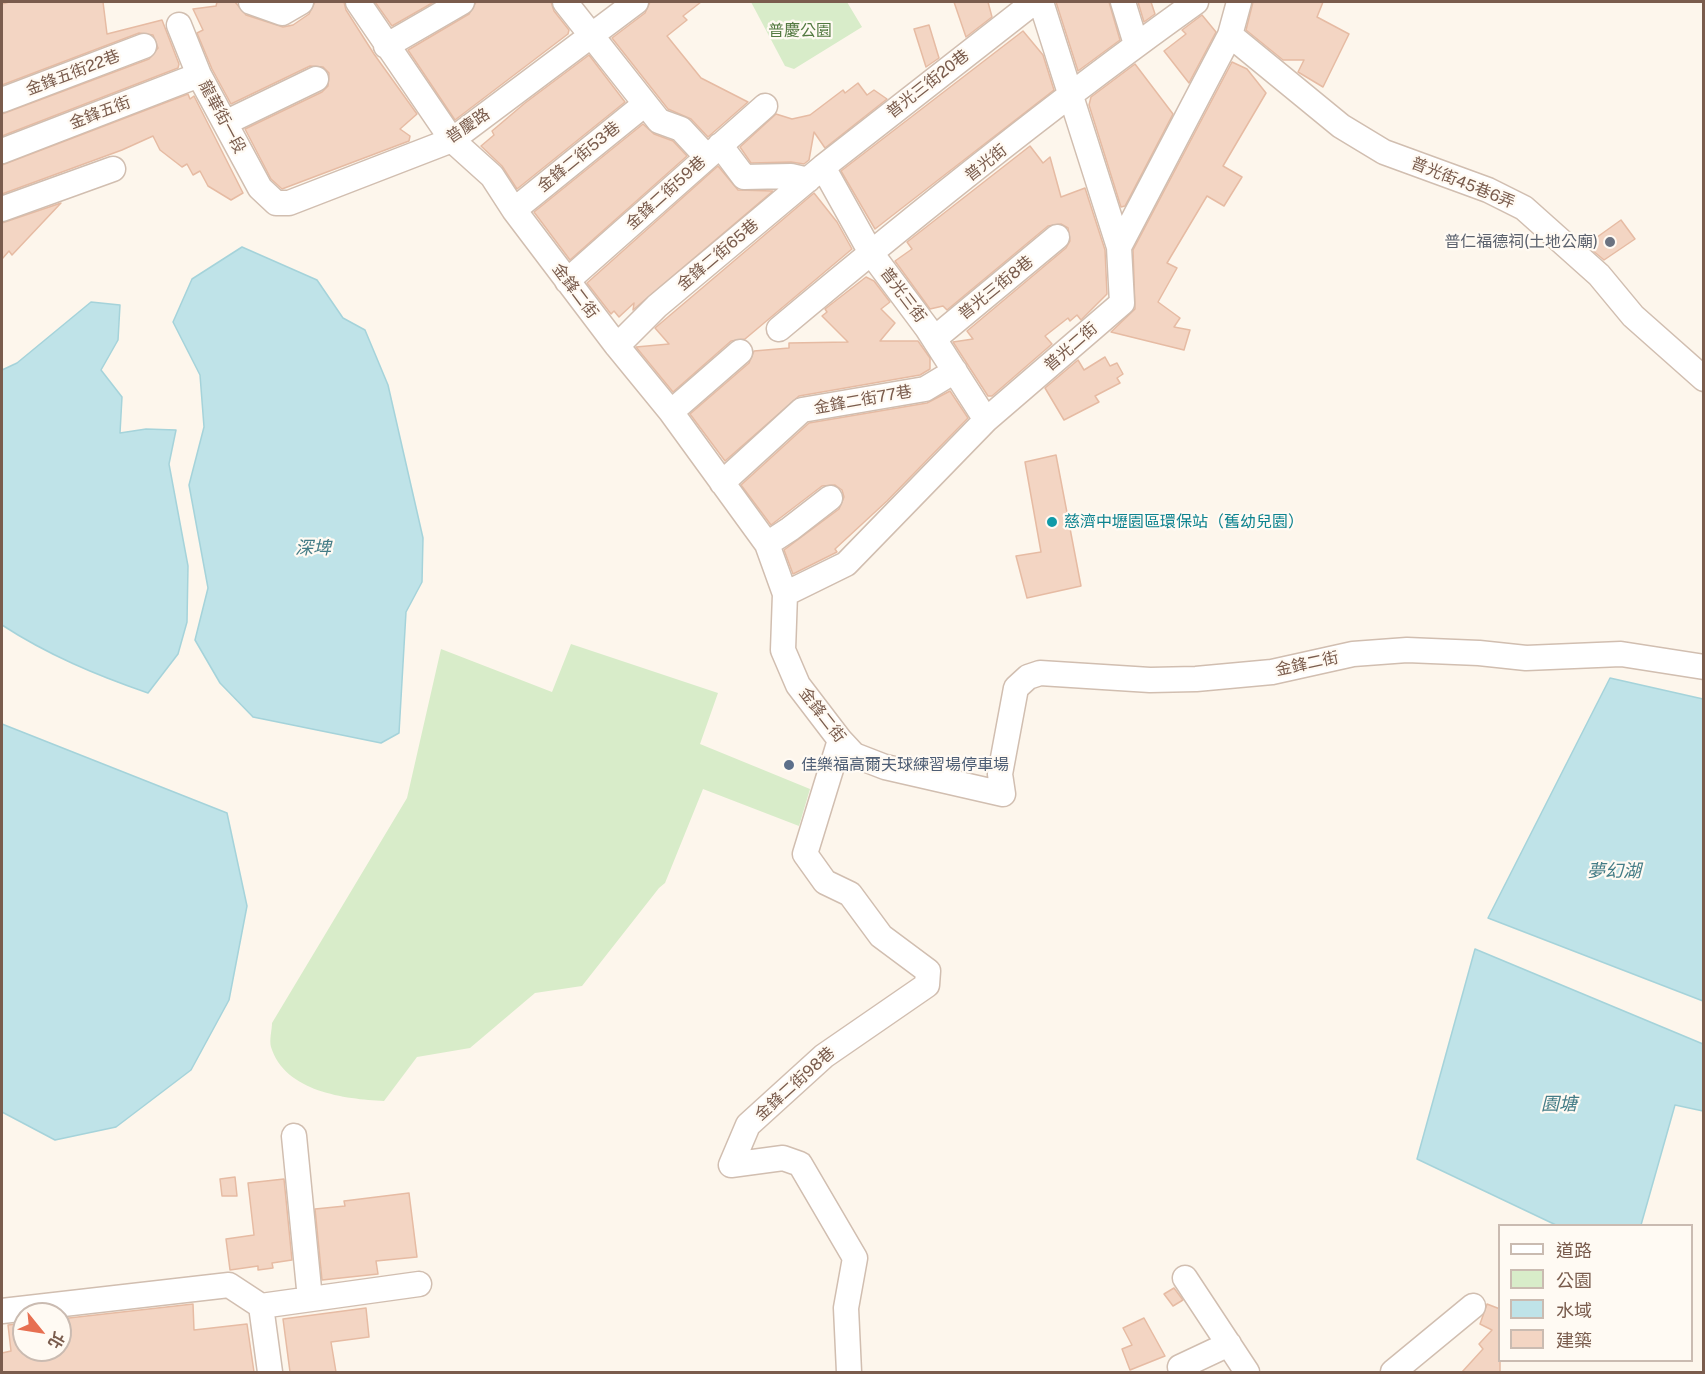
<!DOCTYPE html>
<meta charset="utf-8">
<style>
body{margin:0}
#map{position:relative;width:1705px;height:1374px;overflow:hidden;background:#fdf6ec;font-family:"Public Sans","Noto Sans TC",sans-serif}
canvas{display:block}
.frame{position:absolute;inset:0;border:3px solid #7a5c4d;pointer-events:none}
.legend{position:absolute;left:1498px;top:1224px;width:195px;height:138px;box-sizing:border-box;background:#fffaf3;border:2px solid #cabbb1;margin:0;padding:8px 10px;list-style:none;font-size:18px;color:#7a5c4d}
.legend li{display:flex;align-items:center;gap:12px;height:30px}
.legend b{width:30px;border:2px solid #cabbb1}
.north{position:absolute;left:12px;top:1302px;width:60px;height:60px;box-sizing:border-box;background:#fffaf3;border:2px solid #cabbb1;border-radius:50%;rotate:120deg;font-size:16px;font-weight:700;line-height:24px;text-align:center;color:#7a5c4d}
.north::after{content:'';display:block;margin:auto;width:21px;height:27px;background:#e76f51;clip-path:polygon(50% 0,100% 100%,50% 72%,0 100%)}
</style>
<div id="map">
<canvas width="1705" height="1374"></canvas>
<div class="frame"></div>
<ul class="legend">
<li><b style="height:8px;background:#fff"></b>道路</li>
<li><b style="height:16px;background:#d8ecc9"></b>公園</li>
<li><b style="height:16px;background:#bfe3e8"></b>水域</li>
<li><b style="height:16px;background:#f3d5c3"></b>建築</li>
</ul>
<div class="north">北</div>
</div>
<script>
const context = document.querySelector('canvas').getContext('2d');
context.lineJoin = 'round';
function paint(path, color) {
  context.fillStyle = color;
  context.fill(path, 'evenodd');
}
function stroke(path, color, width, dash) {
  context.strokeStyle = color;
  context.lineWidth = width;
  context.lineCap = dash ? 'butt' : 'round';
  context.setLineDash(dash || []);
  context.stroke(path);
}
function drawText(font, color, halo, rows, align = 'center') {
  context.font = font + ' "Public Sans","Noto Sans TC",sans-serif';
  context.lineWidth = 4.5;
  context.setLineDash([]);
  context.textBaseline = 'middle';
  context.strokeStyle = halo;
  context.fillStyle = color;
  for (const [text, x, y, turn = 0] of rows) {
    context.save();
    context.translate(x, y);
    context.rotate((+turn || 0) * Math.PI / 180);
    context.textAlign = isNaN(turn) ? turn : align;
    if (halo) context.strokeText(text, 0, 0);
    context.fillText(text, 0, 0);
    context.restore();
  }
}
paint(new Path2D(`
 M 751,2 L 847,2 L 862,27 L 794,69 L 785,66 Z
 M 571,644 L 718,693 L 700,744 L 810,789 L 799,826 L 703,789 L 665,883 L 659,888 L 582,986 L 535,993 L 470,1048 L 417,1057 L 384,1101 C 345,1099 285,1092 271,1047 C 269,1040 272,1030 272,1023 L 407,798 L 441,649 L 552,692 Z`), '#d8ecc9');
const water = new Path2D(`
 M 242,247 L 317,280 L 343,318 L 365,330 L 388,385 L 423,538 L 422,582 L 406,612 L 399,733 L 381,743 L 253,717 L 220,683 L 195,640 L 208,588 L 189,485 L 204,427 L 200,375 L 173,322 L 192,279 Z
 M 91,302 L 120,305 L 118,340 L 101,370 L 122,397 L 120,433 L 146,429 L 176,430 L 169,464 L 188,566 L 187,622 L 178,654 L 148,693 C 96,675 48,655 2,625 L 2,370 L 17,363 Z
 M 1610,678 L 1703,699 L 1703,1001 L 1488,918 Z
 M 2,724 L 227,813 L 247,906 L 229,1000 L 191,1070 L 116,1127 L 55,1140 L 2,1112 Z
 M 1475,949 L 1703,1044 L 1703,1111 L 1675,1105 L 1641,1225 L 1556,1225 L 1417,1159 Z`);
paint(water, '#bfe3e8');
stroke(water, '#a5d3da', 1.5);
const building = new Path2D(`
 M 9,2 L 103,2 L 107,34 L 162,20 L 179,64 L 178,68 L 2,136 L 2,114 L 149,59 L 158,48 L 153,35 L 139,33 L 2,85 L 2,4 Z
 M 217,2 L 235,2 L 246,15 L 283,27 L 293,25 L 309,14 L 315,2 L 344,2 L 346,10 L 374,54 L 417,114 L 400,129 L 410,136 L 409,141 L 282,189 L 271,179 L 245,129 L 322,92 L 328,86 L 329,73 L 323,67 L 310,66 L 231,104 L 212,69 L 197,33 L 203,30 L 193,9 L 216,6 Z
 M 375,2 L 434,2 L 392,26 Z
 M 476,2 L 551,2 L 554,11 L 569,30 L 568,34 L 455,120 L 408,50 L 469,14 Z
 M 650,2 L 701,2 L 683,16 L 687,20 L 667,36 L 701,78 L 748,102 L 708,137 L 691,119 L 668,109 L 612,38 L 645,13 Z
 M 954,2 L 988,2 L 992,17 L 966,37 Z
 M 1056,2 L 1109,2 L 1120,40 L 1078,71 Z
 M 1138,2 L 1151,2 L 1155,14 L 1144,22 Z
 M 1253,2 L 1323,2 L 1317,17 L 1349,34 L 1323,87 L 1298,72 L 1304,60 L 1283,60 L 1246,30 Z
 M 1202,15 L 1216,32 L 1189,83 L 1164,51 L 1186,34 L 1182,30 Z
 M 929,25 L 939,58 L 926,67 L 914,29 Z
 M 1023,31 L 1043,55 L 1054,90 L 875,229 L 841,171 Z
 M 589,55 L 625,102 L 517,189 L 502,166 L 481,146 L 494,135 L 492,131 L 525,103 Z
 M 1232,62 L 1247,69 L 1266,93 L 1223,166 L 1242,177 L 1224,206 L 1207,196 L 1167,263 L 1177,268 L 1158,302 L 1180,318 L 1174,327 L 1190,330 L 1184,350 L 1111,332 L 1135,309 L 1133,250 Z
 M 1135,64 L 1173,114 L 1125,206 L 1121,207 L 1089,105 L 1091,97 Z
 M 858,83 L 867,95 L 874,90 L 887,99 L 825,148 L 814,132 L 809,160 L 804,164 L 791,162 L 751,163 L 740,147 L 776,114 L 792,119 L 810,115 L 843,90 L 845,93 Z
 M 188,94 L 190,99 L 194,96 L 243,193 L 231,200 L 208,186 L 200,171 L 193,175 L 187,164 L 182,167 L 160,150 L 153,136 L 122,150 L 2,194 L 2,165 Z
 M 643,124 L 654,134 L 673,141 L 687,156 L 570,260 L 534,212 Z
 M 1030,146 L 1043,163 L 1050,157 L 1061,197 L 1085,188 L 1105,250 L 1107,294 L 1081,320 L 1077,315 L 1070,321 L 1068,318 L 1045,336 L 1052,344 L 992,396 L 988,396 L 953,342 L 973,339 L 967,331 L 1066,248 L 1070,241 L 1068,228 L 1061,224 L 1048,226 L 947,310 L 943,306 L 930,309 L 895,261 L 912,249 L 907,242 Z
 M 718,166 L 738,190 L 773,191 L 633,310 L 634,303 L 619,317 L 614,311 L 611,314 L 587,283 Z
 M 814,193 L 837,222 L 852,249 L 745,339 L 731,341 L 673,392 L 636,347 L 669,344 L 655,328 Z
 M 61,203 L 12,255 L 9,251 L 2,259 L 2,223 Z
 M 1621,220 L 1635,239 L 1604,260 L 1586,245 Z
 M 866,277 L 874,281 L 890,302 L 881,309 L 895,323 L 880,341 L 918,341 L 930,358 L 930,369 L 920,375 L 799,396 L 725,461 L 690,414 L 749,363 L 754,351 L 789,348 L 789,343 L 848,342 L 822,316 L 827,312 L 825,309 Z
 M 1105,357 L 1110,366 L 1117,363 L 1123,374 L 1117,378 L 1120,383 L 1095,396 L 1099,402 L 1064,420 L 1045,388 L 1078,360 L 1084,370 Z
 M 950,391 L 968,418 L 887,501 L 835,549 L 837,552 L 793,574 L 784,550 L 839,509 L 844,497 L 842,490 L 835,485 L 822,486 L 771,525 L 741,485 L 809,423 L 927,403 Z
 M 1056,455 L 1081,586 L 1027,598 L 1016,556 L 1041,552 L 1025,462 Z
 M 235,1177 L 237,1196 L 222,1196 L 220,1179 Z
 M 284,1179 L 292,1260 L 272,1263 L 273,1268 L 258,1270 L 258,1266 L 230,1270 L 226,1239 L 254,1235 L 248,1183 Z
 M 409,1193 L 417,1257 L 376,1261 L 378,1274 L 322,1280 L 315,1209 L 345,1206 L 344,1201 Z
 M 1174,1288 L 1183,1300 L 1173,1306 L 1164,1294 Z
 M 193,1304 L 194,1330 L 247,1324 L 254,1372 L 2,1372 L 2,1353 L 11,1351 L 8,1325 L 24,1323 L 24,1350 L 60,1350 L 60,1319 Z
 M 1487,1304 L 1500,1309 L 1500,1372 L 1462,1372 L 1483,1349 L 1479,1344 L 1492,1330 L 1480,1324 Z
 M 366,1308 L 369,1337 L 331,1342 L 336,1372 L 290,1372 L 283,1319 Z
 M 1144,1318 L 1165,1356 L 1130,1370 L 1122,1349 L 1132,1345 L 1123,1328 Z`);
paint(building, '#f3d5c3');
stroke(building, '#e6bba3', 1.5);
const minor = new Path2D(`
 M 251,2 L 282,13 L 301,2
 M 358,2 L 452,140 L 492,176 L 514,210 L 617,346 L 671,412 L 767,544 L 785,594 L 783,650 L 798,685 L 840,740 L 854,755 L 885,767 L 1003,794 L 1000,774 L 1016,688 L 1028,677 L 1040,673 L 1150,680 L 1196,679 L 1272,672 L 1353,654 L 1407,650 L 1479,653 L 1526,658 L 1621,654 L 1704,667
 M 565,2 L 659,121 L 681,129 L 707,157
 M 1123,2 L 1136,44
 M 179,25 L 199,75 L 260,188 L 276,203 L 289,203 L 452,140 L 636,2
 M 1230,35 L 1341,126 L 1384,152 L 1488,190 L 1524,208 L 1599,275 L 1633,316 L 1704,379
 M 386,46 L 462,2
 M 2,100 L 144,46
 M 225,123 L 316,79
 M 720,145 L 744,177 L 791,176 L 808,180
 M 2,151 L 199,75
 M 823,167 L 871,253 L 927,328 L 986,420
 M 2,209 L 113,169
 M 514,210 L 645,104
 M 1119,247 L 1230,35 L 1239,2
 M 567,281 L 765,106
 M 779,329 C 914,216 1053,104 1196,2
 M 934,339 L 1057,237
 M 617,346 L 657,306 L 823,167 L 1034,2
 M 671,412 L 740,352
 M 722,483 L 802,410 L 925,389 L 955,371
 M 767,544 L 790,529 L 830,498
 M 785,594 L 846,564 L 986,420 L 1122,303 L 1119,247 L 1041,2
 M 840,740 L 805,854 L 825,882 L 850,894 L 881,936 L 928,971 L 927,985 L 824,1056 L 748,1125 L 731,1165 L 783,1158 L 800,1164 L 855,1258 L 846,1308 L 849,1372
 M 294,1136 L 310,1299
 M 1185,1278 L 1247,1372
 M 261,1306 L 270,1372
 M 2,1311 L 229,1285 L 261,1306 L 419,1284
 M 1180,1367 L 1229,1344
 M 1393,1372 L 1473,1306`);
stroke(minor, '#d1beb0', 27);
stroke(minor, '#fff', 24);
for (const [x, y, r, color] of [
 [1610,242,6,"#6b7280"],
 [1052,522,6,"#0f9aa8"],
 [789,765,6,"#5c6f8a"]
]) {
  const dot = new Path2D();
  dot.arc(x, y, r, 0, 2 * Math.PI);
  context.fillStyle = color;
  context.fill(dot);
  stroke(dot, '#fffaf3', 2);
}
drawText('16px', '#537a41', '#fffaf3', [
 ["普慶公園",800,31]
]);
drawText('16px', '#7a5c4d', '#fffaf3', [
 ["金鋒五街22巷",73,73,-21],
 ["普光三街20巷",928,84,-38],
 ["金鋒五街",100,113,-21],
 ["龍華街一段",222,117,62],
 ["普慶路",468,126,-34],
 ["金鋒二街53巷",579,157,-39],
 ["普光街",986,163,-38],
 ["普光街45巷6弄",1463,183,22],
 ["金鋒二街59巷",666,193,-42],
 ["金鋒二街65巷",718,255,-40],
 ["普光三街8巷",996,288,-39],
 ["金鋒二街",575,291,53],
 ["普光三街",903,295,53],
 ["普光二街",1071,347,-41],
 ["金鋒二街77巷",863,400,-10],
 ["金鋒二街",1307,664,-12],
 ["金鋒二街",822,715,52],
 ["金鋒二街98巷",795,1084,-42]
]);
drawText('16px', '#5b616d', '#fffaf3', [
 ["普仁福德祠(土地公廟)",1598,242]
], 'right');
drawText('16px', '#0d838f', '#fffaf3', [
 ["慈濟中壢園區環保站（舊幼兒園）",1064,522]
], 'left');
drawText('16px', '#4e5e75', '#fffaf3', [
 ["佳樂福高爾夫球練習場停車場",801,765]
], 'left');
drawText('italic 18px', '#437c86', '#fffaf3', [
 ["深埤",313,548],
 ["夢幻湖",1614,871],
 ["園塘",1559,1104]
]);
</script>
